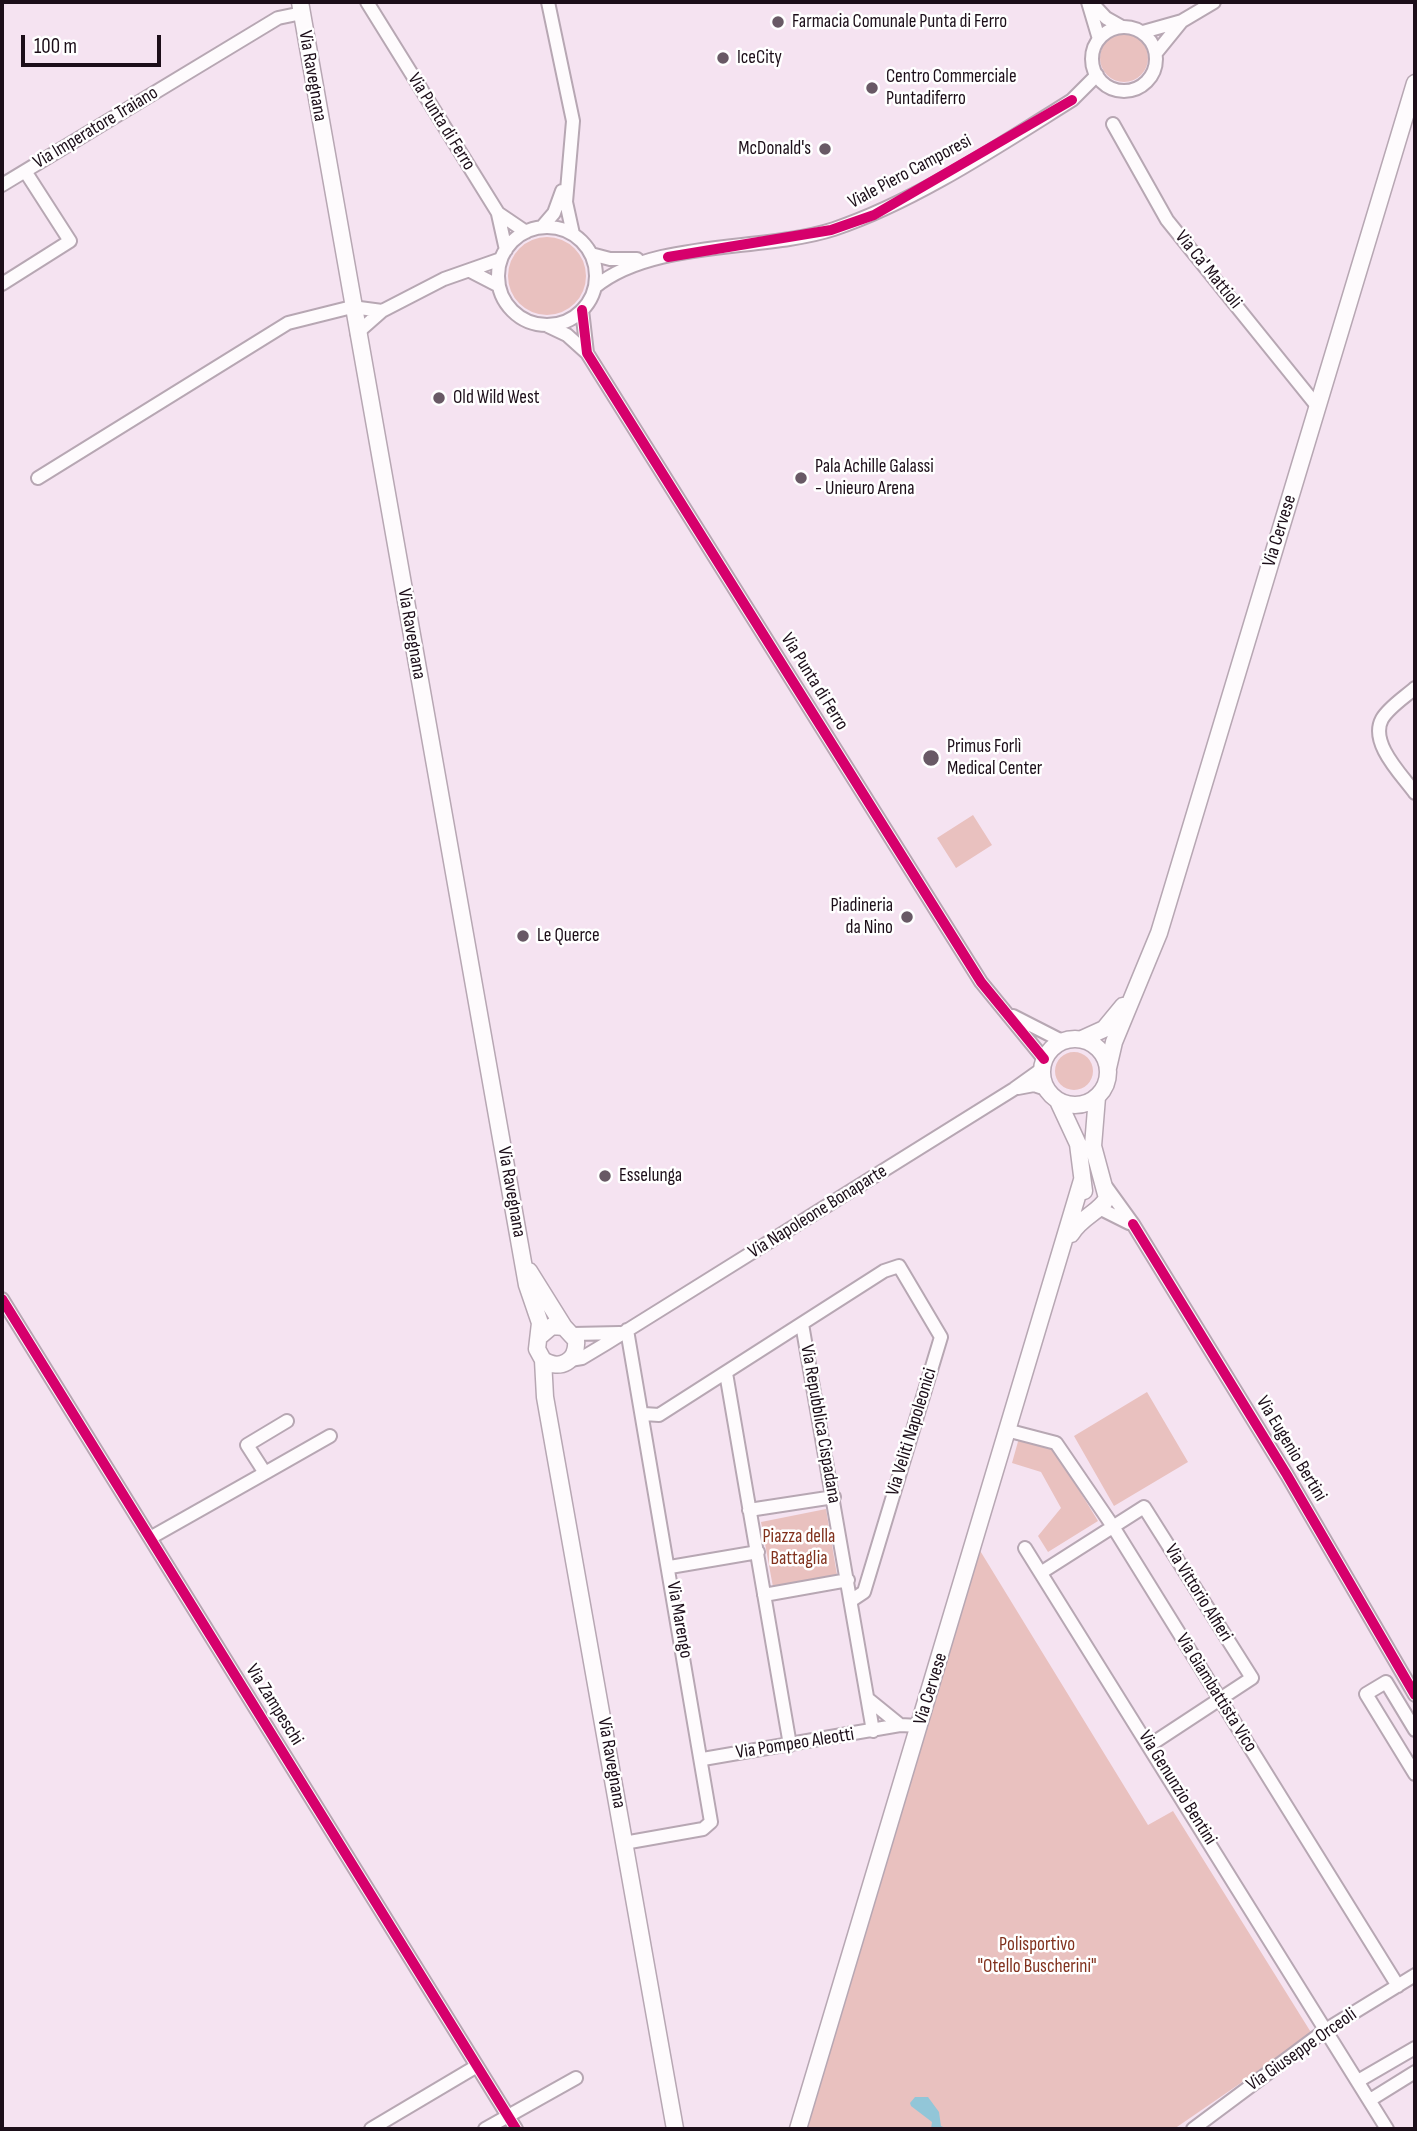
<!DOCTYPE html>
<meta charset="utf-8">
<style>
body{margin:0}
#map{position:relative;width:1417px;height:2131px;overflow:hidden;background:#f5e3f1;font-family:"Sofia Sans Condensed",sans-serif}
canvas{display:block}
.frame{position:absolute;inset:0;border:4px solid #1c0e19;pointer-events:none}
.scale{position:absolute;left:21px;top:35px;width:140px;height:32px;box-sizing:border-box;border:4px solid #1c0e19;border-top:0;padding-left:9px;font-size:21px;line-height:24px;white-space:nowrap;color:#1c0e19;-webkit-text-stroke:5px #fff;paint-order:stroke}
</style>
<div id="map">
<canvas width="1417" height="2131"></canvas>
<div class="frame"></div>
<div class="scale">100 m</div>
</div>
<script>
const context = document.querySelector('canvas').getContext('2d');
context.lineJoin = 'round';
function paint(path, color) {
  context.fillStyle = color;
  context.fill(path, 'evenodd');
}
function stroke(path, color, width, dash) {
  context.strokeStyle = color;
  context.lineWidth = width;
  context.lineCap = dash ? 'butt' : 'round';
  context.setLineDash(dash || []);
  context.stroke(path);
}
function drawText(font, color, halo, rows, align = 'center') {
  context.font = font + ' "Sofia Sans Condensed",sans-serif';
  context.lineWidth = 5;
  context.setLineDash([]);
  context.textBaseline = 'middle';
  context.strokeStyle = halo;
  context.fillStyle = color;
  for (const [text, x, y, turn = 0] of rows) {
    context.save();
    context.translate(x, y);
    context.rotate((+turn || 0) * Math.PI / 180);
    context.textAlign = isNaN(turn) ? turn : align;
    if (halo) context.strokeText(text, 0, 0);
    context.fillText(text, 0, 0);
    context.restore();
  }
}
paint(new Path2D(`
 M1100 58a24 24 0 1 1 48 0a24 24 0 1 1-48 0Z
 M508 276a39 39 0 1 1 78 0a39 39 0 1 1-78 0Z
 M 973,815 L 992,845 L 956,868 L 937,838 Z
 M1055 1071a19 19 0 1 1 38 0a19 19 0 1 1-38 0Z
 M 1147,1392 L 1188,1462 L 1114,1506 L 1074,1436 Z
 M 1019,1438 L 1054,1449 L 1098,1521 L 1048,1552 L 1038,1536 L 1061,1508 L 1041,1472 L 1012,1463 Z
 M 826,1509 L 838,1581 L 773,1587 L 761,1522 Z
 M 979,1549 L 1148,1825 L 1173,1811 L 1312,2034 L 1174,2129 L 805,2129 Z`), '#e9c1bf');
paint(new Path2D(`
 M 915,2097 L 928,2097 L 939,2112 L 941,2126 L 948,2129 L 931,2129 L 932,2122 L 911,2106 L 910,2103 Z`), '#92c6d8');
const minor = new Path2D(`
 M 367,2 L 498,213 L 526,232
 M 548,2 L 573,121 L 566,202 L 573,234
 M 1088,2 L 1099,39
 M 1091,2 L 1106,18 L 1122,27
 M1092 59a32 32 0 1 1 64 0a32 32 0 1 1-64 0Z
 M 1143,32 L 1182,21
 M 1156,53 L 1182,21 L 1214,2
 M 1113,124 L 1167,220 L 1317,406
 M 2,185 L 278,18 L 302,13
 M 498,214 L 506,250
 M 542,227 L 554,213 L 562,191
 M498 276a49 49 0 1 1 98 0a49 49 0 1 1-98 0Z
 M 591,254 L 610,259 L 637,259
 M 470,271 L 499,286
 M 2,284 L 70,241 L 25,171
 M 595,287 C 653,239 763,252 834,229 C 915,202 1000,145 1072,100 L 1097,75
 M 582,310 L 587,353 L 981,982 L 1044,1059
 M 548,326 L 567,335 L 587,353
 M 357,333 L 382,311 L 444,279 L 501,259
 M 38,478 L 288,323 L 352,307 L 382,311
 M 1415,688 C 1405,697 1389,707 1382,719 C 1369,743 1402,775 1415,793
 M 1013,1016 L 1062,1041
 M 1018,1088 L 1034,1085 L 1046,1089
 M 1107,1188 L 1133,1224 L 1287,1475 L 1415,1695
 M 1099,1208 L 1129,1223
 M 2,1299 L 516,2129
 M 802,1324 L 873,1731
 M 573,1334 L 620,1333
 M 570,1360 L 582,1358 L 607,1343 L 1014,1089 L 1042,1069
 M 726,1373 L 790,1745
 M 644,1414 L 659,1415 L 884,1271 L 899,1266 L 941,1337 L 864,1592 L 852,1600
 M 287,1421 L 247,1445 L 265,1473 L 330,1436
 M 1010,1431 L 1056,1443 L 1112,1525 L 1398,1986
 M 749,1510 L 834,1497
 M 150,1538 L 265,1473
 M 1025,1548 L 1387,2129
 M 670,1567 L 758,1552
 M 1042,1572 L 1144,1507 L 1252,1678 L 1150,1745
 M 764,1595 L 848,1580
 M 868,1699 L 900,1725
 M 1415,1730 L 1386,1682 L 1366,1694 L 1415,1774
 M 703,1759 L 900,1725 L 920,1726
 M 624,1843 L 703,1829 L 711,1822 L 627,1330
 M 1358,2081 L 1415,2048
 M 1370,2100 L 1415,2072
 M 371,2129 L 477,2066
 M 485,2129 L 576,2078
 M 1193,2129 L 1327,2029 L 1415,1975`);
const major = new Path2D(`
 M 300,2 L 527,1285 L 540,1323 L 537,1349 L 543,1360 C 560,1371 578,1361 576,1340 L 564,1327 L 552,1326 L 539,1337
 M1042 1072a33 33 0 1 1 66 0a33 33 0 1 1-66 0Z
 M 1082,1039 L 1104,1029 L 1123,1006
 M 1108,1068 L 1114,1042 L 1159,933 L 1415,83
 M 1058,1101 L 1078,1144 L 1084,1191
 M 1071,1234 C 1082,1216 1100,1212 1107,1198 L 1093,1146 L 1097,1097
 M 529,1271 L 564,1327
 M 543,1360 L 545,1397 L 675,2129
 M 798,2129 L 1082,1180`);
stroke(minor, '#b7a7b3', 16);
stroke(major, '#b7a7b3', 19);
stroke(minor, '#fefbfd', 12);
stroke(major, '#fefbfd', 16);
stroke(new Path2D(`
 M 668,257 L 831,230 L 874,215 L 1072,100
 M 582,310 L 587,353 L 981,982 L 1044,1059
 M 1133,1224 L 1287,1475 L 1415,1695
 M 2,1299 L 516,2129`), '#d6006c', 10);
for (const [x, y, r, color] of [
 [778,22,7,"#685965"],
 [723,58,7,"#685965"],
 [872,88,7,"#685965"],
 [825,149,7,"#685965"],
 [439,398,7,"#685965"],
 [801,478,7,"#685965"],
 [931,758,9,"#685965"],
 [907,917,7,"#685965"],
 [523,936,7,"#685965"],
 [605,1176,7,"#685965"]
]) {
  const dot = new Path2D();
  dot.arc(x, y, r, 0, 2 * Math.PI);
  context.fillStyle = color;
  context.fill(dot);
  stroke(dot, '#fff', 2.5);
}
drawText('19px', '#1c0e19', '#fff', [
 ["Farmacia Comunale Punta di Ferro",792,22],
 ["IceCity",737,58],
 ["Centro Commerciale",886,77],
 ["Puntadiferro",886,99],
 ["McDonald's",811,149,"right"],
 ["Old Wild West",453,398],
 ["Pala Achille Galassi",815,467],
 ["- Unieuro Arena",815,489],
 ["Primus Forlì",947,747],
 ["Medical Center",947,769],
 ["Piadineria",893,906,"right"],
 ["da Nino",893,928,"right"],
 ["Le Querce",537,936],
 ["Esselunga",619,1176]
], 'left');
drawText('19px', '#1c0e19', '#fff', [
 ["Via Ravegnana",312,76,80],
 ["Via Punta di Ferro",441,122,58],
 ["Via Imperatore Traiano",96,128,-31],
 ["Viale Piero Camporesi",910,172,-28],
 ["Via Ca' Mattioli",1208,270,51],
 ["Via Cervese",1280,531,-73],
 ["Via Ravegnana",411,634,80],
 ["Via Punta di Ferro",814,682,58],
 ["Via Ravegnana",511,1192,80],
 ["Via Napoleone Bonaparte",818,1212,-32],
 ["Via Repubblica Cispadana",820,1424,80],
 ["Via Veliti Napoleonici",912,1432,-73],
 ["Via Eugenio Bertini",1291,1449,59],
 ["Via Vittorio Alfieri",1198,1593,58],
 ["Via Marengo",679,1620,80],
 ["Via Cervese",931,1689,-73],
 ["Via Giambattista Vico",1216,1693,58],
 ["Via Zampeschi",274,1705,58],
 ["Via Pompeo Aleotti",795,1744,-9],
 ["Via Ravegnana",611,1763,80],
 ["Via Genunzio Bentini",1177,1788,58],
 ["Via Giuseppe Orceoli",1302,2050,-35]
]);
drawText('19px', '#81311d', '#fff', [
 ["Piazza della",799,1537],
 ["Battaglia",799,1559],
 ["Polisportivo",1037,1945],
 ["\"Otello Buscherini\"",1037,1967]
]);
</script>
